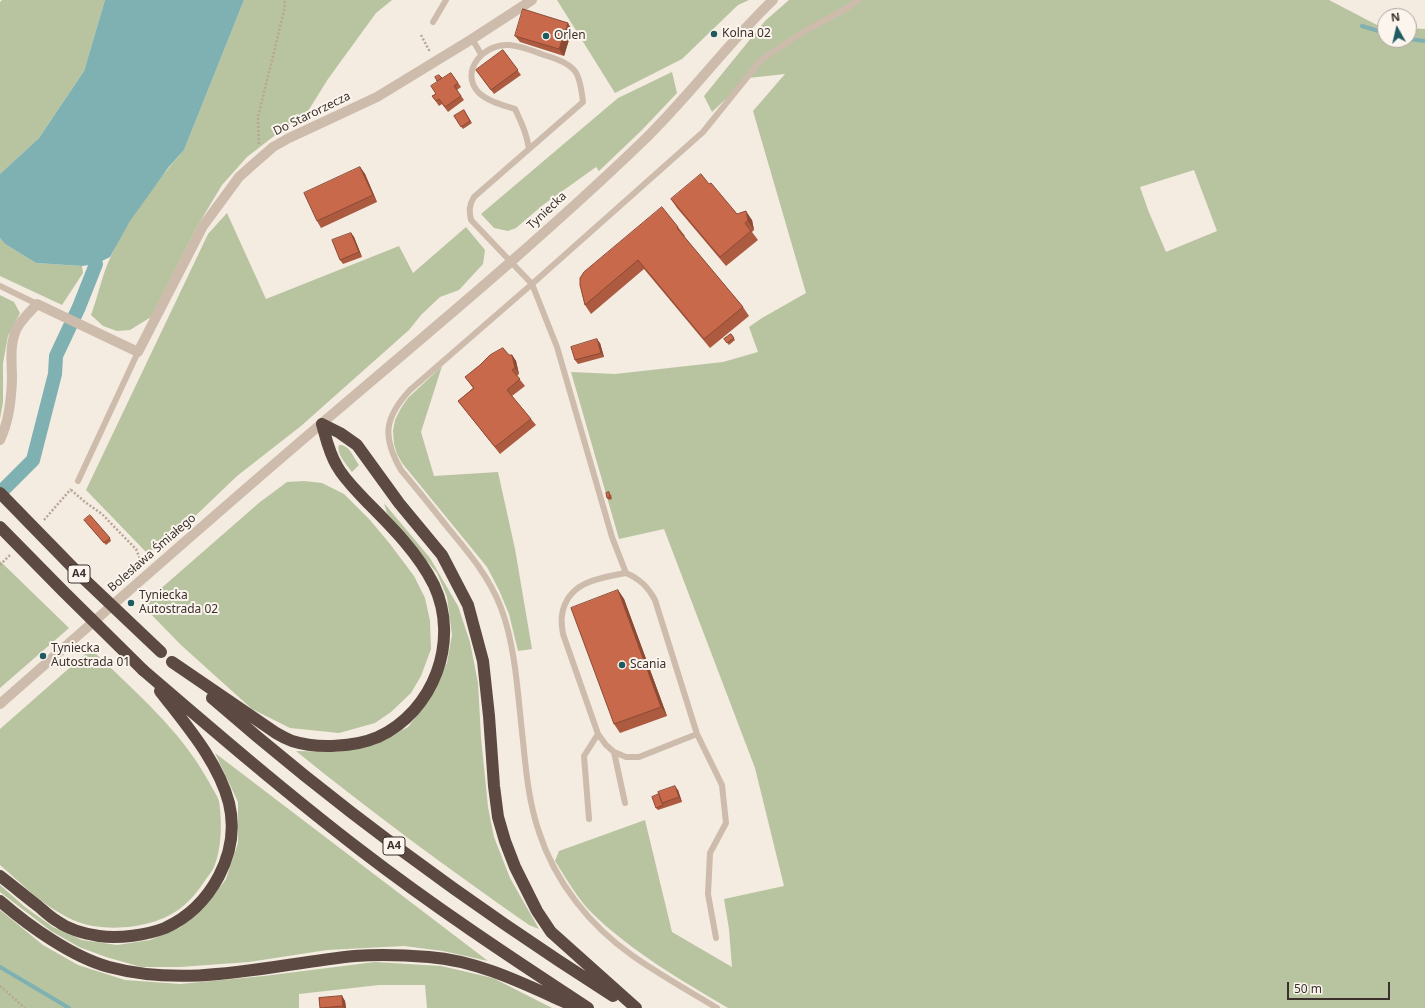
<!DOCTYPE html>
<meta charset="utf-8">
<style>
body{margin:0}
#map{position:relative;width:1425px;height:1008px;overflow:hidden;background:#f4ebe1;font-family:"Noto Sans",sans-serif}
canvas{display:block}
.north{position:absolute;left:1377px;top:8px;width:40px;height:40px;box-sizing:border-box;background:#fbf5ee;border:1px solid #aea6a0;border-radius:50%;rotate:352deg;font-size:11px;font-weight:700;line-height:16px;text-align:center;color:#3b302b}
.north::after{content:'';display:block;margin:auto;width:14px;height:18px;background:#1f5a5e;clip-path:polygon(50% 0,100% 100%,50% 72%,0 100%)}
.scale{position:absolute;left:1287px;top:982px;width:103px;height:18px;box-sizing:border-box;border:2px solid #3b302b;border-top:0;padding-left:5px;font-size:12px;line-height:14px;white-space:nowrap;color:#3b302b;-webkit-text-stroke:3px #fbf5ee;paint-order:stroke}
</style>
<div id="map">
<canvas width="1425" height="1008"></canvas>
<div class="north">N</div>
<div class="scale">50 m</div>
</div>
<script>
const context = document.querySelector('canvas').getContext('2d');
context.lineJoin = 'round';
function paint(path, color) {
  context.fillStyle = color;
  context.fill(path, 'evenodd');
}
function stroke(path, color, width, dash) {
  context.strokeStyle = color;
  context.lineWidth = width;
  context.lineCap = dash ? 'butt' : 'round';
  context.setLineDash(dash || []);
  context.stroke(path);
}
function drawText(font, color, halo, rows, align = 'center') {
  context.font = font + ' "Noto Sans",sans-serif';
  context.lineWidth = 4;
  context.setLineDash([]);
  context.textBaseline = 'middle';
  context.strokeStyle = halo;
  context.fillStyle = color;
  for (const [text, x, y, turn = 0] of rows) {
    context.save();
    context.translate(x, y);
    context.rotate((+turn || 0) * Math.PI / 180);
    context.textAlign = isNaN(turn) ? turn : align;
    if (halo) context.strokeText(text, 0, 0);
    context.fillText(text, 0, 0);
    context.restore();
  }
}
paint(new Path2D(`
 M 2,0 L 105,0 L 84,71 L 39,138 L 0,174 L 0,2 Z
 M 244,0 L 392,0 L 376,13 L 328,79 L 305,116 L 287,126 L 247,157 L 222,185 L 198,225 L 151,317 L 130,330 L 117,331 L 103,326 L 91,315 C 98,296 102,275 111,256 C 128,218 156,182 184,150 Z
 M 557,0 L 749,0 L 738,5 L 682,59 L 615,93 Z
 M 789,0 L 1329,0 L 1377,25 L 1385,26 L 1385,40 L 1409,40 L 1409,28 L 1425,29 L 1425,1008 L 728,1008 C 681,980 632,952 592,913 C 577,898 566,878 555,861 L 559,851 L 645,820 L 672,932 L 732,967 L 729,929 L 724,899 L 784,886 L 755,768 L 664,529 L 619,539 L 571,372 L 615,374 L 723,362 L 758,352 L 749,327 L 762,318 L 806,293 L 753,111 L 785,74 L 748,78 L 712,112 L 704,96 L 765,21 ZM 1194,170 L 1217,231 L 1166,252 L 1148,210 L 1140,187 Z
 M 672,72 L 677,93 L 642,130 L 599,171 L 596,167 L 543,205 L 516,228 L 508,231 L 494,228 L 481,214 L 618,98 Z
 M 227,213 L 266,299 L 399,246 L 413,273 L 466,227 L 485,250 L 483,264 L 459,290 L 440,297 L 421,315 L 409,330 L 301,426 L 237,476 L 164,546 L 146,552 L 86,490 L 208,234 Z
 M 0,238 L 5,244 L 36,263 L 82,266 L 83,273 L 62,305 L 0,276 Z
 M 0,295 L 14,302 L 20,313 L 8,336 L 3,363 L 3,402 L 0,419 Z
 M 442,366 L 421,432 L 434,476 L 498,472 L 515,549 L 532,649 L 518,651 L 509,614 L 499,590 L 487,567 L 402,463 L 397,454 L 394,444 L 393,431 L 395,420 L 401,408 L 408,398 Z
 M 339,445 C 349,444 354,458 359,465 L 352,472 C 347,465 336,454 339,445 Z
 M 304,481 L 322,483 L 344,494 L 370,520 L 390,544 L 414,576 L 425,598 L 430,621 L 431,649 L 421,676 L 411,693 L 391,712 L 375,723 L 339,733 L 290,728 L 252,709 L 181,645 L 142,605 L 260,502 L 287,482 Z
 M 384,503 L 430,558 L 458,606 L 470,642 L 478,683 L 481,737 L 488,807 L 494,837 L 510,878 L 539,929 L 529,925 C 449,869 371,812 296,751 L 336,752 L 374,745 L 408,727 L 427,702 L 447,663 L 452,635 L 447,597 L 437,573 L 387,513 Z
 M 0,561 L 69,628 L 0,688 Z
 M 91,649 C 133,690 181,730 209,782 C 212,788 217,795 219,801 C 222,821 222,848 214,867 C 212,872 207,877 204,882 C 198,891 190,901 182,907 C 157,928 107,933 78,922 C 49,911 23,885 0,865 L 0,729 Z
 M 215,753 L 488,961 L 443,951 L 404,946 L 327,950 L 249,962 L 180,967 L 141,967 L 106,957 L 79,947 L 51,931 L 0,892 L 0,885 L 25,907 L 53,927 L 82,940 L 117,945 L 150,940 L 179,928 L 208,903 L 226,879 L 238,843 L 238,802 Z
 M 0,910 L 43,945 L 78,965 L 125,980 L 180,984 L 264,976 L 375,962 L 441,966 L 493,978 L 552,1008 L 427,1008 L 425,985 L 379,985 L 299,994 L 299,1008 L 0,1008 Z`), '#b8c4a0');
paint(new Path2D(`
 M 105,0 L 244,0 L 184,150 L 168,168 L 130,221 L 110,257 L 96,264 L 82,266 L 36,263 L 5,244 L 0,238 L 0,174 L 39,138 L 84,71 Z`), '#7fb0b2');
stroke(new Path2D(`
 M 1362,26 L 1385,33
 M 1409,39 L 1425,41
 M 0,967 L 69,1008`), '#7fb0b2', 4);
stroke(new Path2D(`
 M 0,493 L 33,460 L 55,374 L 56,356 L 79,307 L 96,264`), '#7fb0b2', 14);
stroke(new Path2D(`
 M 421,35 L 430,52
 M 259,144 L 258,117 L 284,11 L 285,0
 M 71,490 L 85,502 L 102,514 L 126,539 L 136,549 L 142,564
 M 44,520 L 71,489
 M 0,565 L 10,555
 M 0,986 L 25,1008`), '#b9a596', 2.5, [2, 2]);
stroke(new Path2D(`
 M 433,22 L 446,0
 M 472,39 L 481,54
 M 529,149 C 527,134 521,122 515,109 C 503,105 489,102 479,93 C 458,71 485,43 509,45 C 520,46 534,51 544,55 C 554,58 567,62 574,70 C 580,76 582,93 583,102 L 474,197 C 469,205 469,211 471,220 L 532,284 L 557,347 L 612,537 L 626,573 C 640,579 648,587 655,600 L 697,734 L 639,757 L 626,757 L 614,752 L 606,745 L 598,734 L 563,634 C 562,628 561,621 562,615 C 567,582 599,578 626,573
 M 0,286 L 37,304
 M 78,481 L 138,352
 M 697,734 L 722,785 L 726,823 L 710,853 L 708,894 L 716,938
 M 614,752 L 625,803
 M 589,819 L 584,756 L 598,734
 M 717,1008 C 689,991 660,975 633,956 C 590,926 555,882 539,832 C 529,803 526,772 523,741 C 518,699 516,647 501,608 C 490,578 469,553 449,529 C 433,509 417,489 401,470 C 382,437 384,418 410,390 L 532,284 L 703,132 L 761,60 L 803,32 L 849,7 L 858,0`), '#cdbbac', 6);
stroke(new Path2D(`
 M 0,440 C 9,421 11,401 12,380 C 12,362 9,344 17,328 C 22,319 31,311 37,304 L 138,352 L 203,226 L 239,177 L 249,168 L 273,147 L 289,138 L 377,97 L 472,39 L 532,0`), '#cdbbac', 10);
stroke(new Path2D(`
 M 0,704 C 107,610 213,516 321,424 C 429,332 539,241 641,143 C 688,98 726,45 773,0`), '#cdbbac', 10);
stroke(new Path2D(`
 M 322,424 L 340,433 L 357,445 L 399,503 L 442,555 L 468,605 L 483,661 L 489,716 L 494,786 L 498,817 L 505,841 L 515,867 L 537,911 L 551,932 L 636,1008
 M 172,662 L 276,733 C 281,736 287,739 292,741 C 317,749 355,747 378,737 C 434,711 460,641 434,585 C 418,553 391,526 366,501 C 356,490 344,479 337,466 C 329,453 326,438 322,424
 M 143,670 C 214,731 285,792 359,849 C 433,906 510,957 588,1008
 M 212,698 C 338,808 472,906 613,996
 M 0,876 C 13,886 25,896 38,906 C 44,911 50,917 57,921 C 68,929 86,934 99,936 C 119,939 147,935 165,928 C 211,907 241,853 229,803 C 218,761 186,725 160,691
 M 0,901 C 29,926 72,957 109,967 C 191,989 273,964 355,956 C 379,954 405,955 429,957 C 482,961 530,987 578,1008`), '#5c4a42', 12);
stroke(new Path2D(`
 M 0,493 L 83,578 L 161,652
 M 0,527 L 63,591 L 143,670`), '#5c4a42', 12);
paint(new Path2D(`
 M 572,30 L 564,56 L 520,42 L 515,36 Z
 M 503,50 L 521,75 L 494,94 L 476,70 Z
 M 451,73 L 461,87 L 457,90 L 464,100 L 448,112 L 442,104 L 439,106 L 432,96 L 436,94 L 442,79 Z
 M 464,110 L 472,123 L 463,129 L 454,116 Z
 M 360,167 L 365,174 L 377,202 L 321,228 L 317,221 Z
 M 709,184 L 737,214 L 752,220 L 754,230 L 752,232 L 758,240 L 726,266 L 677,208 L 671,199 Z
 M 678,227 L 685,236 L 684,237 L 743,307 L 749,316 L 710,348 L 644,269 L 591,314 L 585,305 L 580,285 Z
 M 351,233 L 354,237 L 362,257 L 343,264 L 340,260 Z
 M 731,334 L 735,340 L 729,345 L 724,339 Z
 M 600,343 L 604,357 L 578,364 L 575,360 Z
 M 509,355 L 512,355 L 516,361 L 519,374 L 517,376 L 525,386 L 512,396 L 536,425 L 500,454 L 458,401 L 473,388 L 465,377 Z
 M 611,494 L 612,499 L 609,500 L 607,498 Z
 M 86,522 L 110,538 L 111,541 L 106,545 Z
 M 618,590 L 624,599 L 667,716 L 620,733 L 614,724 Z
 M 678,790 L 682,802 L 658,810 L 656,808 Z
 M 342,996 L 345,1001 L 346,1008 L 320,1008 L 319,998 Z`), '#ac5a40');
paint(new Path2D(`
 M 568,23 L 572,30 L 564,56 L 559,49 Z
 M 360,167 L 365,174 L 377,202 L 373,195 Z
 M 746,211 L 752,220 L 754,230 L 748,221 Z
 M 351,233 L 354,237 L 362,257 L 359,252 Z
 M 597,339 L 600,343 L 604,357 L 601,353 Z
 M 512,355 L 516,361 L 519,374 L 515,368 Z
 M 618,590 L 624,599 L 667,716 L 661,707 Z
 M 675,786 L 678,790 L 682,802 L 679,797 Z
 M 342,996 L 345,1001 L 346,1008 L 344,1008 L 343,1006 Z`), '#8c4a34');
const building = new Path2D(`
 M 523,9 L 568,23 L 559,49 L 515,36 Z
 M 503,50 L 518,70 L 491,90 L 476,70 Z
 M 451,73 L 458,83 L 454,86 L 461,96 L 445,107 L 439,99 L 436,101 L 432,96 L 436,94 L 431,86 Z
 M 439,75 L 442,78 L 437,81 L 435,77 Z
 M 464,110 L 470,121 L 461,127 L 454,116 Z
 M 360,167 L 373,195 L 317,221 L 304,193 Z
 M 701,174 L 709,184 L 711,183 L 737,214 L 746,211 L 748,221 L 745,223 L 751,231 L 720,257 L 671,199 Z
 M 662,207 L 678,227 L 677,228 L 743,307 L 704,339 L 638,260 L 585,305 L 580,285 L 580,278 L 584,272 Z
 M 351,233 L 359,252 L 340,260 L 332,240 Z
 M 731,334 L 734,338 L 727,343 L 724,339 Z
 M 597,339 L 601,353 L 575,360 L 571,347 Z
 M 503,348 L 509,355 L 512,355 L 515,368 L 512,370 L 520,379 L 507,390 L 531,419 L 495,447 L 458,401 L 474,388 L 465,377 L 480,365 L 490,355 Z
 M 609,492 L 610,497 L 607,498 L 606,493 Z
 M 90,515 L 110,538 L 104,543 L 84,520 Z
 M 618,590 L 661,707 L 614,724 L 571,608 Z
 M 675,786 L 679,797 L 662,803 L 658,792 Z
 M 659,794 L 662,803 L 663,805 L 656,808 L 652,797 Z
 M 342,996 L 343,1006 L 320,1008 L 319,998 Z`);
paint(building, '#c8694b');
stroke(building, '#8c4a34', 1);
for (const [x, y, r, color] of [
 [714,34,4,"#1f5a5e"],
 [546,36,4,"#1f5a5e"],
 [131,603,4,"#1f5a5e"],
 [43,656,4,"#1f5a5e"],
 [622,665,4,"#1f5a5e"]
]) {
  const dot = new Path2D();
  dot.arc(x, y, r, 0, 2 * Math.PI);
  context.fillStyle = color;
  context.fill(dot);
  stroke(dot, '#fbf5ee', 1.5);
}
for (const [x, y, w] of [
 [79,574,22],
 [394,846,22]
]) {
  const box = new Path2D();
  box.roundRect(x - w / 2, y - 9, w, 18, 3);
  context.fillStyle = '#fbf5ee';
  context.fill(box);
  stroke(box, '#3b302b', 1);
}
drawText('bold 11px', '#3b302b', null, [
 ["A4",79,574],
 ["A4",394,846]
]);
drawText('12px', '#3b302b', '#fbf5ee', [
 ["Kolna 02",722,34],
 ["Orlen",554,36],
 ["Tyniecka",139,596],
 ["Autostrada 02",139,610],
 ["Tyniecka",51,649],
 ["Autostrada 01",51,663],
 ["Scania",630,665]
], 'left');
drawText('12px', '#3b302b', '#fbf5ee', [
 ["Do Starorzecza",312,114,-26],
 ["Tyniecka",547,211,-43],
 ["Bolesława Śmiałego",152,553,-41]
]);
</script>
